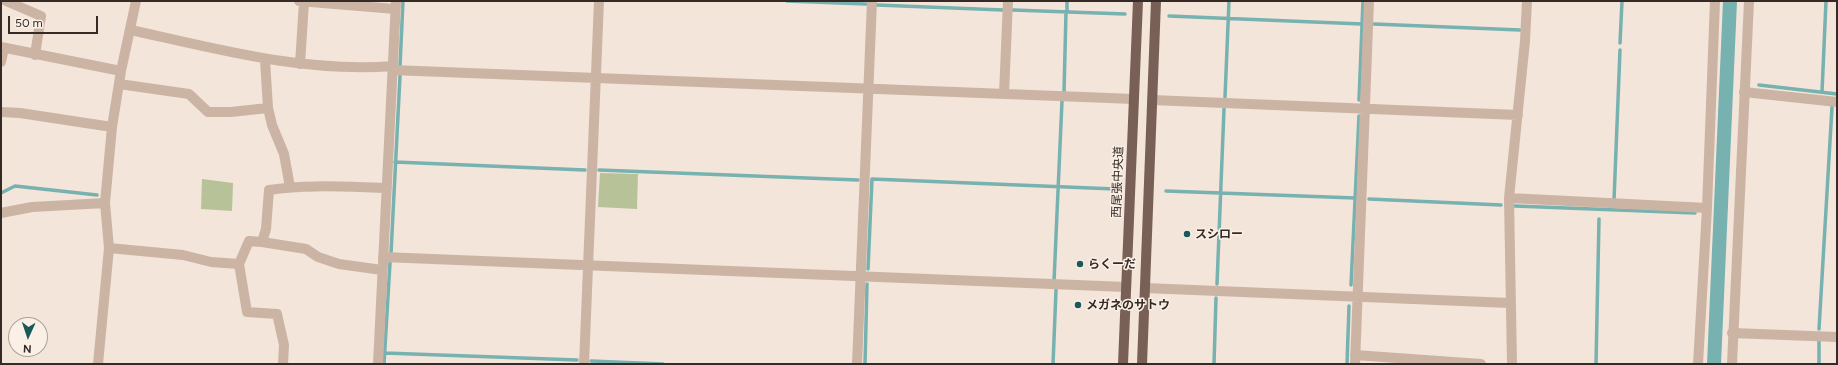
<!DOCTYPE html>
<meta charset="utf-8">
<style>
body{margin:0}
#map{position:relative;width:1838px;height:365px;overflow:hidden;background:#f3e5d9;font-family:Figtree,sans-serif}
canvas{display:block}
.frame{position:absolute;inset:0;border:2px solid #362a26;pointer-events:none}
.north{position:absolute;left:8px;top:317px;width:40px;height:40px;box-sizing:border-box;background:#faf0e6;border:1px solid #aca199;border-radius:50%;rotate:183deg;font-size:11px;font-weight:700;line-height:16px;text-align:center;color:#362a26}
.north::after{content:'';display:block;margin:auto;width:14px;height:18px;background:#1a595a;clip-path:polygon(50% 0,100% 100%,50% 72%,0 100%)}
.scale{position:absolute;left:8px;top:16px;width:90px;height:18px;box-sizing:border-box;border:2px solid #362a26;border-top:0;padding-left:5px;font-size:12px;line-height:14px;white-space:nowrap;color:#362a26;-webkit-text-stroke:3px #faf0e6;paint-order:stroke}
</style>
<div id="map">
<canvas width="1838" height="365"></canvas>
<div class="frame"></div>
<div class="north">N</div>
<div class="scale">50 m</div>
</div>
<script>
const context = document.querySelector('canvas').getContext('2d');
context.lineJoin = 'round';
function paint(path, color) {
  context.fillStyle = color;
  context.fill(path, 'evenodd');
}
function stroke(path, color, width, dash) {
  context.strokeStyle = color;
  context.lineWidth = width;
  context.lineCap = dash ? 'butt' : 'round';
  context.setLineDash(dash || []);
  context.stroke(path);
}
function drawText(font, color, halo, rows, align = 'center') {
  context.font = font + ' Figtree,"Noto Sans JP",sans-serif';
  context.lineWidth = 3;
  context.setLineDash([]);
  context.textBaseline = 'middle';
  context.strokeStyle = halo;
  context.fillStyle = color;
  for (const [text, x, y, turn = 0] of rows) {
    context.save();
    context.translate(x, y);
    context.rotate((+turn || 0) * Math.PI / 180);
    context.textAlign = isNaN(turn) ? turn : align;
    if (halo) context.strokeText(text, 0, 0);
    context.fillText(text, 0, 0);
    context.restore();
  }
}
paint(new Path2D(`
 M 600,173 L 638,174 L 637,209 L 598,207 Z
 M 202,179 L 233,183 L 232,211 L 201,209 Z`), '#b7c298');
paint(new Path2D(`
 M 1723,1 L 1737,1 L 1721,364 L 1707,364 Z`), '#77b1b0');
stroke(new Path2D(`
 M 787,1 L 866,4
 M 877,5 L 1003,10
 M 1013,10 L 1125,14
 M 1067,12 L 1067,1
 M 1169,16 L 1362,24
 M 1374,24 L 1520,30
 M 1620,43 L 1622,1
 M 400,66 L 403,1
 M 1759,85 L 1837,94
 M 1064,92 L 1066,12
 M 1822,92 L 1826,1
 M 1225,97 L 1229,1
 M 1359,100 L 1363,1
 M 395,162 L 585,170
 M 599,170 L 858,180
 M 1166,191 L 1355,198
 M 1,193 L 15,186 L 97,195
 M 1369,199 L 1501,205
 M 1614,200 L 1620,50
 M 1515,206 L 1695,213
 M 391,253 L 400,76
 M 868,269 L 872,179 L 1115,189
 M 1054,281 L 1062,101
 M 1217,284 L 1224,109
 M 1351,285 L 1359,116
 M 1819,329 L 1832,107
 M 385,353 L 577,360
 M 591,361 L 663,364
 M 384,364 L 390,263
 M 865,364 L 867,284
 M 1053,364 L 1056,290
 M 1214,364 L 1216,298
 M 1347,364 L 1349,306
 M 1596,364 L 1599,219
 M 1819,364 L 1819,342`), '#77b1b0', 3.5);
stroke(new Path2D(`
 M 6,1 L 41,16 L 35,55
 M 299,1 L 395,9
 M 131,30 C 217,49 304,73 393,66
 M 1,47 L 121,71
 M 265,60 L 268,108 L 272,125 L 284,154 L 290,187
 M 1,62 L 4,48
 M 300,64 L 304,2
 M 392,70 L 1134,99
 M 119,84 L 189,94 L 208,112 L 231,112 L 268,108
 M 1744,92 L 1837,102
 M 1004,94 L 1008,1
 M 1152,100 L 1518,115
 M 1,112 L 20,113 L 112,127
 M 1509,198 L 1707,208
 M 1,213 L 32,207 L 105,203
 M 262,242 L 266,229 L 269,190 C 308,184 347,187 387,188
 M 109,248 L 183,255 L 211,262 L 239,264
 M 383,257 L 1126,287
 M 1145,288 L 1510,303
 M 1732,333 L 1837,337
 M 1355,355 L 1481,364
 M 98,364 L 109,248 L 105,203 L 112,127 L 121,71 L 136,1
 M 283,364 L 284,345 L 277,314 L 247,312 L 239,264 L 249,241 L 262,242 L 306,249 L 318,257 L 339,264 L 382,270
 M 378,364 L 396,1
 M 584,364 L 599,1
 M 857,364 L 872,1
 M 1355,364 L 1369,1
 M 1512,364 L 1509,198 L 1525,41 L 1527,1
 M 1698,364 L 1707,208 L 1715,1`), '#cbb4a4', 10);
stroke(new Path2D(`
 M 1732,364 L 1749,1`), '#cbb4a4', 10);
stroke(new Path2D(`
 M 1123,364 L 1138,1
 M 1142,364 L 1156,1`), '#796056', 10);
for (const [x, y, r, color] of [
 [1187,234,4,"#1a595a"],
 [1080,264,4,"#1a595a"],
 [1078,305,4,"#1a595a"]
]) {
  const dot = new Path2D();
  dot.arc(x, y, r, 0, 2 * Math.PI);
  context.fillStyle = color;
  context.fill(dot);
  stroke(dot, '#faf0e6', 1.5);
}
drawText('12px', '#362a26', '#faf0e6', [
 ["西尾張中央道",1118,182,-88]
]);
drawText('bold 12px', '#362a26', '#faf0e6', [
 ["スシロー",1195,234],
 ["らくーだ",1088,264],
 ["メガネのサトウ",1086,305]
], 'left');
</script>
